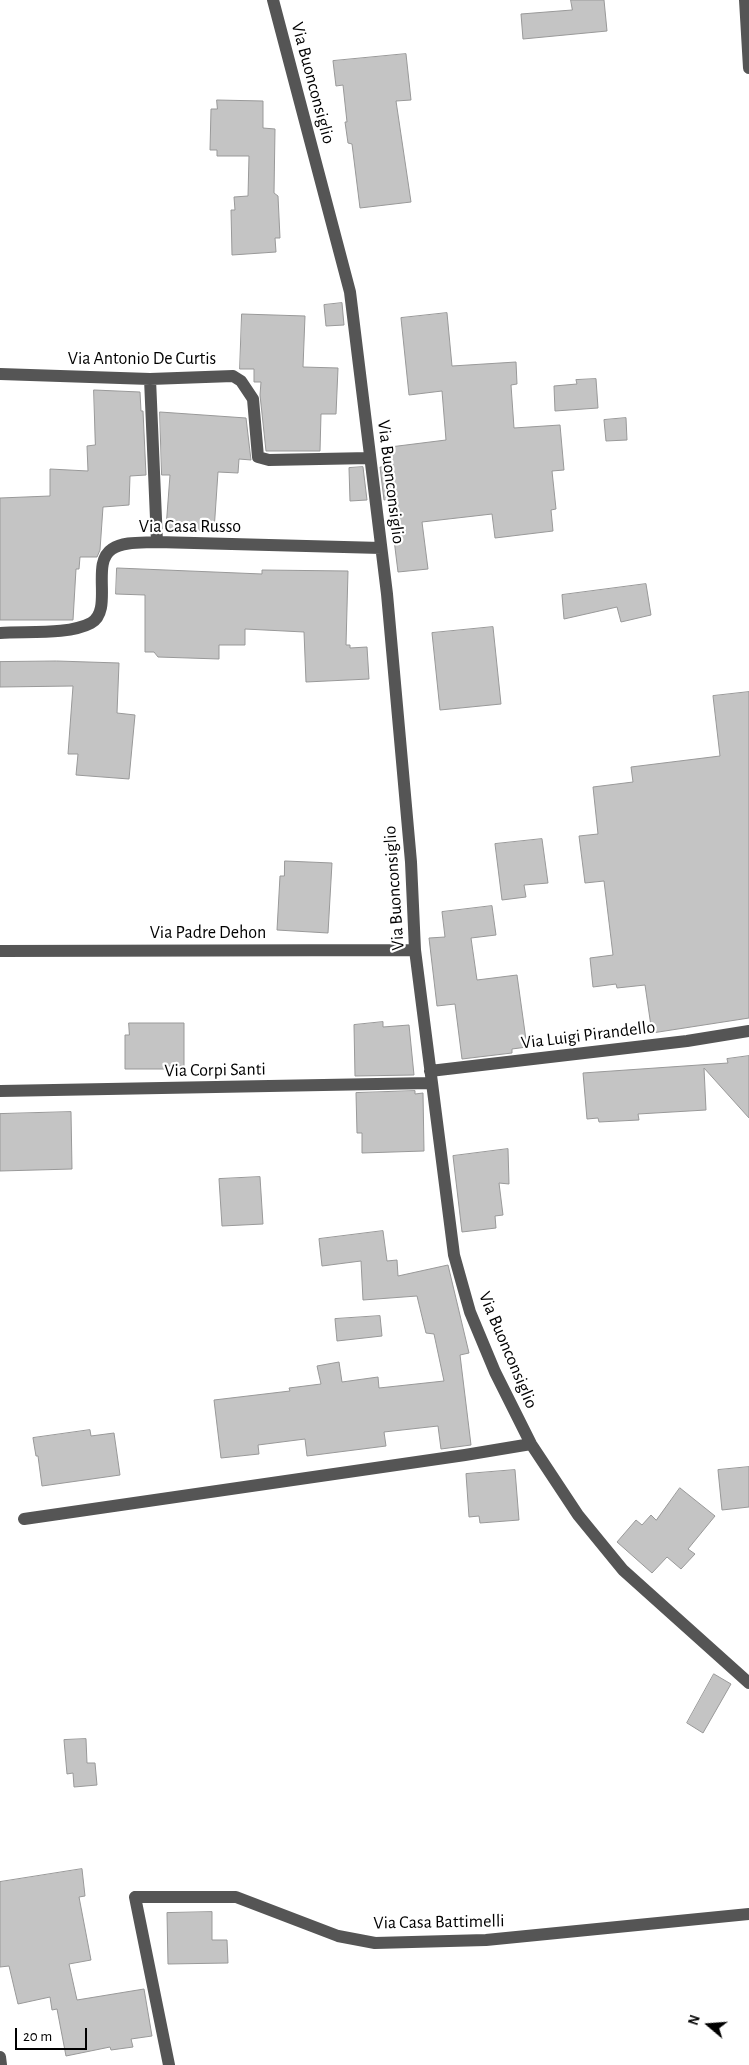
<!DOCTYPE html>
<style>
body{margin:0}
#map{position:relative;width:749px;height:2065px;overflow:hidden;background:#fff;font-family:"Alegreya Sans",sans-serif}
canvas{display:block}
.north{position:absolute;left:684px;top:2000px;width:50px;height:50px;-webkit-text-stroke:4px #fff;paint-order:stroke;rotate:288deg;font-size:14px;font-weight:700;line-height:20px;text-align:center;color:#000}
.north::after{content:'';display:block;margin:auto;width:18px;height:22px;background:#000;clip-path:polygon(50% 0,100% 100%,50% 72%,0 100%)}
.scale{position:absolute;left:15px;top:2028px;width:72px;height:22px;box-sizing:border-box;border:2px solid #000;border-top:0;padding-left:6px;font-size:15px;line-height:18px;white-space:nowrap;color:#000;-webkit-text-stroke:4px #fff;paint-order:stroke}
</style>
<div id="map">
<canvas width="749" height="2065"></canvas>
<div class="north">N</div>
<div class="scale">20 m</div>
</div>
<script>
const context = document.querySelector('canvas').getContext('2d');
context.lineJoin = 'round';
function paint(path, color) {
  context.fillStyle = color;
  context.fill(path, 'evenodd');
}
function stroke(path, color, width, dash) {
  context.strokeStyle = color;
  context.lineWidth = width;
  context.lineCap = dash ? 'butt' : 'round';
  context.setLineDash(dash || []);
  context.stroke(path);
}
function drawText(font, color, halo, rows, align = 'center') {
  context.font = font + ' "Alegreya Sans",sans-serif';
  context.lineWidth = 4.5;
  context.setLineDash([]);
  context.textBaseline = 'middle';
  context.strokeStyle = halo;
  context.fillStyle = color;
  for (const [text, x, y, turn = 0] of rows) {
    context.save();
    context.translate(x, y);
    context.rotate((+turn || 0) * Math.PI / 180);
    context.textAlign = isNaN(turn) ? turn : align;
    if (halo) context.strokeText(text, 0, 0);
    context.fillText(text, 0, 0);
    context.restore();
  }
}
const building = new Path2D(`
 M 571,0 L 604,0 L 607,31 L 523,39 L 521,14 L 572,10 Z
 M 406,54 L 411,100 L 396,101 L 411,202 L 360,208 L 352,144 L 348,143 L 345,122 L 347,122 L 343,85 L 336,86 L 333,61 Z
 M 217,100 L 263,101 L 263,128 L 275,129 L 274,193 L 278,196 L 280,238 L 275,238 L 276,252 L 232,255 L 231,210 L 235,210 L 234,197 L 248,196 L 249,156 L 217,156 L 217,150 L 210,150 L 211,109 L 217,109 Z
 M 342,303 L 344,325 L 326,326 L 324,305 Z
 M 447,313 L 452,366 L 516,362 L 517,384 L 511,385 L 514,428 L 560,425 L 564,470 L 552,471 L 556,509 L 551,510 L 553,531 L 495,538 L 492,514 L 422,522 L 428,569 L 398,572 L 389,499 L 384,500 L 380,467 L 385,467 L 382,448 L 446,440 L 442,391 L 409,395 L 401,318 Z
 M 242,314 L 305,316 L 303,367 L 338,368 L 336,414 L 321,414 L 320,451 L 266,451 L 260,395 L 261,382 L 254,382 L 254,369 L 240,369 Z
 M 596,379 L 598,408 L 555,411 L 554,386 L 577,384 L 576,380 Z
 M 94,390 L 140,392 L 141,411 L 143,411 L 146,475 L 130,476 L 129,505 L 103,507 L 100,550 L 97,557 L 80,557 L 79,569 L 76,569 L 73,620 L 0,620 L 0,498 L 50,496 L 50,469 L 88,471 L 87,446 L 95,445 Z
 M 160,412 L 246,418 L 251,460 L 239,459 L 238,473 L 218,472 L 214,531 L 166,528 L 170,475 L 162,475 Z
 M 626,418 L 627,440 L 606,441 L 604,420 Z
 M 363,467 L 367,500 L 350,501 L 349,468 Z
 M 117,568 L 262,574 L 262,570 L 348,571 L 346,645 L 350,645 L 350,648 L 367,647 L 369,679 L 306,682 L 304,632 L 245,629 L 245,645 L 219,645 L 219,659 L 158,657 L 154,652 L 145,652 L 145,595 L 116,594 Z
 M 646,584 L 651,615 L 621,622 L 617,607 L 564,619 L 562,595 Z
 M 493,627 L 501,704 L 440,710 L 432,633 Z
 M 57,661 L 119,663 L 117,713 L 135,715 L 129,779 L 76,775 L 78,754 L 68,754 L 73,686 L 0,687 L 0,662 Z
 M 749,692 L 749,1018 L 652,1033 L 645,985 L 617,988 L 616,984 L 593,987 L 590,958 L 613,955 L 604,881 L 585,883 L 579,836 L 598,834 L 593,787 L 633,782 L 631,767 L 720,756 L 713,696 Z
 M 542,839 L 548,883 L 524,885 L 526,897 L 502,900 L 495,844 Z
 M 285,861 L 332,863 L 328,933 L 277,930 L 280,876 L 284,876 Z
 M 492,906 L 496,935 L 471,938 L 477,980 L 517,975 L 527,1047 L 512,1049 L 512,1053 L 462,1059 L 455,1004 L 437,1006 L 429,938 L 445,937 L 442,912 Z
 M 383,1022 L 383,1027 L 409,1025 L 414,1075 L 355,1076 L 354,1025 Z
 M 129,1023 L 184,1023 L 184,1066 L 165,1066 L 165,1069 L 125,1069 L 125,1035 L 129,1035 Z
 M 749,1056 L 749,1118 L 704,1068 L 706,1110 L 638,1114 L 639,1120 L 599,1122 L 598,1118 L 587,1119 L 583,1073 L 728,1063 L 727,1059 Z
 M 415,1091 L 415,1094 L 423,1093 L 424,1151 L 362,1153 L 362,1133 L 357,1133 L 356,1093 Z
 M 71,1112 L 72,1169 L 0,1171 L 0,1114 Z
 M 508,1149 L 509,1184 L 499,1183 L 503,1215 L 495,1216 L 496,1228 L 462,1232 L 453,1156 Z
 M 260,1177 L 263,1224 L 222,1226 L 219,1179 Z
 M 383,1231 L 387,1261 L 397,1260 L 398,1276 L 448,1265 L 469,1353 L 460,1355 L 471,1445 L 441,1449 L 438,1426 L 384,1432 L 386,1446 L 307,1456 L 305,1439 L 258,1445 L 259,1454 L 221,1458 L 214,1400 L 290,1391 L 289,1388 L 321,1384 L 317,1366 L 339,1362 L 342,1382 L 378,1377 L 379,1388 L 444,1381 L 434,1334 L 426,1333 L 417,1296 L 363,1300 L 361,1261 L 322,1266 L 319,1239 Z
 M 380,1316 L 382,1336 L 337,1341 L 335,1319 Z
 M 90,1430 L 91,1436 L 114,1433 L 120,1475 L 42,1486 L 38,1456 L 36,1456 L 33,1438 Z
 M 749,1467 L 749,1507 L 722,1510 L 718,1470 Z
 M 515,1470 L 519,1520 L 480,1523 L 479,1516 L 469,1517 L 466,1474 Z
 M 680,1488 L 715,1516 L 688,1549 L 695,1554 L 681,1569 L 667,1557 L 652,1573 L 617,1542 L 636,1520 L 642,1525 L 651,1515 L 656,1520 Z
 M 714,1674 L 731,1684 L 703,1733 L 687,1723 Z
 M 86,1739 L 87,1763 L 95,1763 L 97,1785 L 74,1787 L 73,1773 L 67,1774 L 64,1740 Z
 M 82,1869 L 85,1896 L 79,1897 L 91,1960 L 69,1964 L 77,2000 L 144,1989 L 152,2036 L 131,2039 L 133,2047 L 111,2050 L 110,2047 L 66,2056 L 57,2009 L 52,2010 L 50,1997 L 18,2004 L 9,1966 L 0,1967 L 0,1882 Z
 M 212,1912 L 212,1940 L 227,1940 L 228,1963 L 168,1964 L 167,1913 Z`);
paint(building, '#c4c4c4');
stroke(building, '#999', 1);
stroke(new Path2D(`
 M 273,0 L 350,292 L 387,594 L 411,862 L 415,950 L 454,1255 L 470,1312 L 495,1372 L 531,1444 L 578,1515 L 623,1570 L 749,1683
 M 745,0 L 749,68
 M 0,374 L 150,379 L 233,376 L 241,381 L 253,399 L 258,457 L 269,460 L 370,458
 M 150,379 L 157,542
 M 0,633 C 26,631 69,635 91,623 C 114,610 90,563 112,549 C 124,541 143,543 157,542 L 381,548
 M 0,951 L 415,950
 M 430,1071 L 687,1041 L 749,1031
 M 0,1091 L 431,1083
 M 24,1519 L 465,1455 L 531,1444
 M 0,2057 L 1,2065
 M 169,2065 L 135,1897 L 236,1897 L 338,1936 L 375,1943 L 486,1940 L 749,1914`), '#555', 12);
drawText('18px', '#000', '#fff', [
 ["Via Buonconsiglio",313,83,75],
 ["Via Antonio De Curtis",142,359],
 ["Via Buonconsiglio",391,482,83],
 ["Via Casa Russo",190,527],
 ["Via Buonconsiglio",394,888,-94],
 ["Via Padre Dehon",208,933],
 ["Via Luigi Pirandello",588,1035,-7],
 ["Via Corpi Santi",215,1070,-1],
 ["Via Buonconsiglio",508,1350,67],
 ["Via Casa Battimelli",439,1922,-1]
]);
</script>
